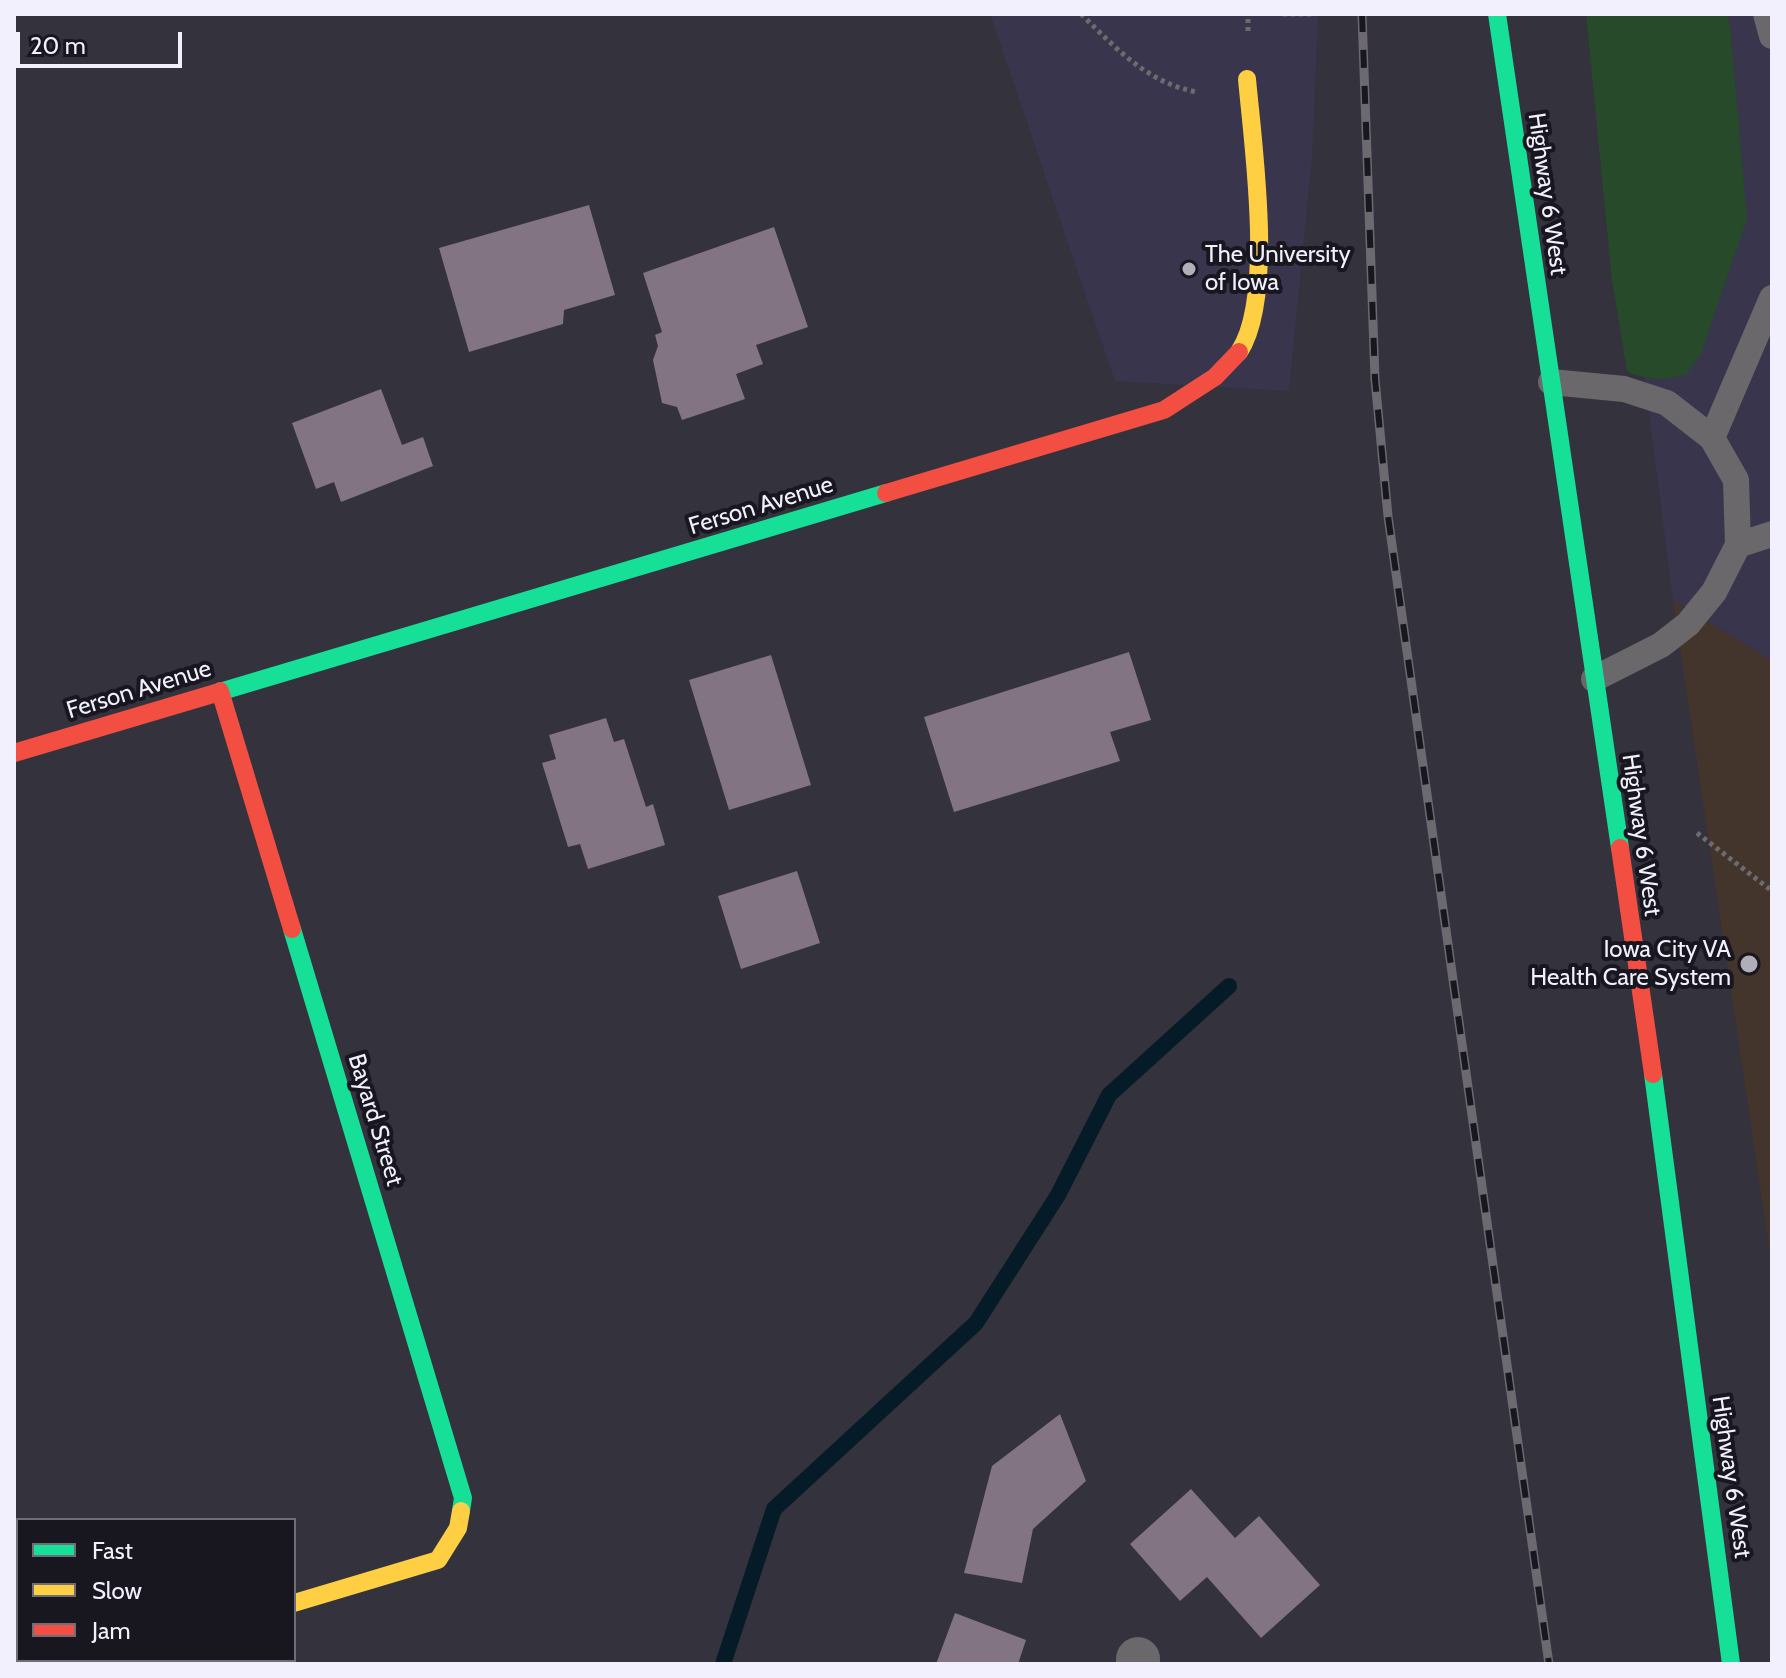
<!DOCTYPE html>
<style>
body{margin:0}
#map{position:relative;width:1786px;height:1678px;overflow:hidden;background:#34323c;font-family:Cabin,sans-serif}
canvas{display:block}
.frame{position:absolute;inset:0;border:16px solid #f2f0fd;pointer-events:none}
.legend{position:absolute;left:16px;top:1518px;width:280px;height:144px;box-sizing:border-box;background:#181720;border:2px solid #6f6e78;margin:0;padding:10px 14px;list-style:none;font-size:24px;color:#f2f0fd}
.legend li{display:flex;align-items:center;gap:16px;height:40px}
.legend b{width:40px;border:2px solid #6f6e78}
.scale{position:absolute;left:16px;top:32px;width:166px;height:36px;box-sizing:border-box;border:4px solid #f2f0fd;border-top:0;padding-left:10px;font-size:24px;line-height:28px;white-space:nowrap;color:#f2f0fd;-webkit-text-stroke:6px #181720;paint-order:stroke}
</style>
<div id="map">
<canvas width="1786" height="1678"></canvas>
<div class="frame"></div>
<ul class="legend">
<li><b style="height:10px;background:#16e098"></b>Fast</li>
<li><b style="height:10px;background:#ffcf43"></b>Slow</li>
<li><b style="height:10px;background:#f24e42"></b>Jam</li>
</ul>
<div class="scale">20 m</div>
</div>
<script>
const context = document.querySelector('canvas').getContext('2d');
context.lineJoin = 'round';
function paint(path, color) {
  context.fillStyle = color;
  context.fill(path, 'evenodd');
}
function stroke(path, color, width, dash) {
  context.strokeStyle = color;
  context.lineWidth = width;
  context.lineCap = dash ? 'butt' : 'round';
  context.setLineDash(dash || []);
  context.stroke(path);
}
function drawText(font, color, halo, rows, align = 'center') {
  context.font = font + ' Cabin,sans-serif';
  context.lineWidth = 8;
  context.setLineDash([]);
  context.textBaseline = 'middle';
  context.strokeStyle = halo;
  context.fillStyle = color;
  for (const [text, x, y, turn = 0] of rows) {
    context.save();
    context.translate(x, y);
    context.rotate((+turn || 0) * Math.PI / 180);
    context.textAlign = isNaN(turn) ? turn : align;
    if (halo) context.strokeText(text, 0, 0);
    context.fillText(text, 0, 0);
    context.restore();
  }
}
paint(new Path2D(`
 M 990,14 L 1318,14 L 1312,156 L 1289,391 L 1115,381 Z
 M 1598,14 L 1772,14 L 1772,661 L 1673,600 Z`), '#39354d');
paint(new Path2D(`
 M 1673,600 L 1772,661 L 1772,1267 Z`), '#43342c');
paint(new Path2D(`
 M 1586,14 L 1727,14 L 1730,25 L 1747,219 L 1701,353 L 1687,374 C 1665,381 1648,381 1627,371 L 1612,280 Z`), '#264a2a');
stroke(new Path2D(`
 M 723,1664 L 774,1509 L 976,1323 L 1058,1195 L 1109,1095 L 1229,986`), '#051c28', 16);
paint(new Path2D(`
 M 589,205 L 615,295 L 564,310 L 563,324 L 469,352 L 439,248 Z
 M 774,227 L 808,327 L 756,345 L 763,364 L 736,374 L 745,399 L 682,420 L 677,407 L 662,403 L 653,360 L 658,346 L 655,335 L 662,332 L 643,273 Z
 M 381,389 L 402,445 L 423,437 L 433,466 L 341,502 L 334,482 L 316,489 L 292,423 Z
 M 1129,652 L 1151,720 L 1110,732 L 1120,761 L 954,812 L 924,717 Z
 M 771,655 L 811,785 L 729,810 L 689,680 Z
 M 606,718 L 614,742 L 624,739 L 646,807 L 653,804 L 665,845 L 588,869 L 580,844 L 568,847 L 542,763 L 556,759 L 549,735 Z
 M 797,871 L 820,943 L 741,969 L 718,896 Z
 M 1060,1414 L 1086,1481 L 1033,1529 L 1022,1583 L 964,1573 L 992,1466 Z
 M 1191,1489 L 1235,1538 L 1259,1516 L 1320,1585 L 1261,1638 L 1207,1577 L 1180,1601 L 1130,1544 Z
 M 955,1613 L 1026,1640 L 1018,1664 L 936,1664 Z`), '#827482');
stroke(new Path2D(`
 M 1081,14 C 1116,48 1147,83 1197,92
 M 1283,14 L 1312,14
 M 1248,31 L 1248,14
 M 1697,833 L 1772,891`), '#6e6b70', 5, [4, 4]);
stroke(new Path2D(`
 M 1766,14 L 1772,36
 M 1551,382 L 1624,389 L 1667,403 L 1712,438 L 1736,480 L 1738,545 L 1714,592 L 1688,624 L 1661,645 L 1594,679
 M 1712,438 L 1772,298
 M 1738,545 L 1772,534`), '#6b686c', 26);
stroke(new Path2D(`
 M 1138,1659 L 1138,1664
 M 92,1664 L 105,1660`), '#6b686c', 44);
stroke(new Path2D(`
 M 1497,14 L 1620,848
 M 216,693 L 886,493
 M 292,929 L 463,1498 L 461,1511
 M 1653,1074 L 1731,1664`), '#16e098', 18);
stroke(new Path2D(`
 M 1239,352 C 1275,298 1253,146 1247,79
 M 294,1603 L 438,1560 L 458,1528 L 461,1511`), '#ffcf43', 18);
stroke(new Path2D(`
 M 886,493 L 1164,410 L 1215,377 L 1239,352
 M 220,691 L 292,929
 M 14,753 L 216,693
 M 1620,848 L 1653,1074`), '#f24e42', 18);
const rail = new Path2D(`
 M 1362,14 L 1375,379 L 1388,516 L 1549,1664`);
stroke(rail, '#6c6970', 9);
stroke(rail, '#181720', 6, [18]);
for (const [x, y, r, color] of [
 [1189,269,8,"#b0aeb9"],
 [1749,964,10,"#b0aeb9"]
]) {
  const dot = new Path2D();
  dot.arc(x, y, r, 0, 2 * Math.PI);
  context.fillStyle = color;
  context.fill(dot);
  stroke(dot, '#181720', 3);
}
drawText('24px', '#f2f0fd', '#181720', [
 ["Highway 6 West",1547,194,82],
 ["Ferson Avenue",761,506,-17],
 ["Ferson Avenue",139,690,-17],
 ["Highway 6 West",1641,835,82],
 ["Bayard Street",375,1120,73],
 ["Highway 6 West",1731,1477,82]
]);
drawText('24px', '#f2f0fd', '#181720', [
 ["The University",1205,255],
 ["of Iowa",1205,283],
 ["Iowa City VA",1731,950,"right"],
 ["Health Care System",1731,978,"right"]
], 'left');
</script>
